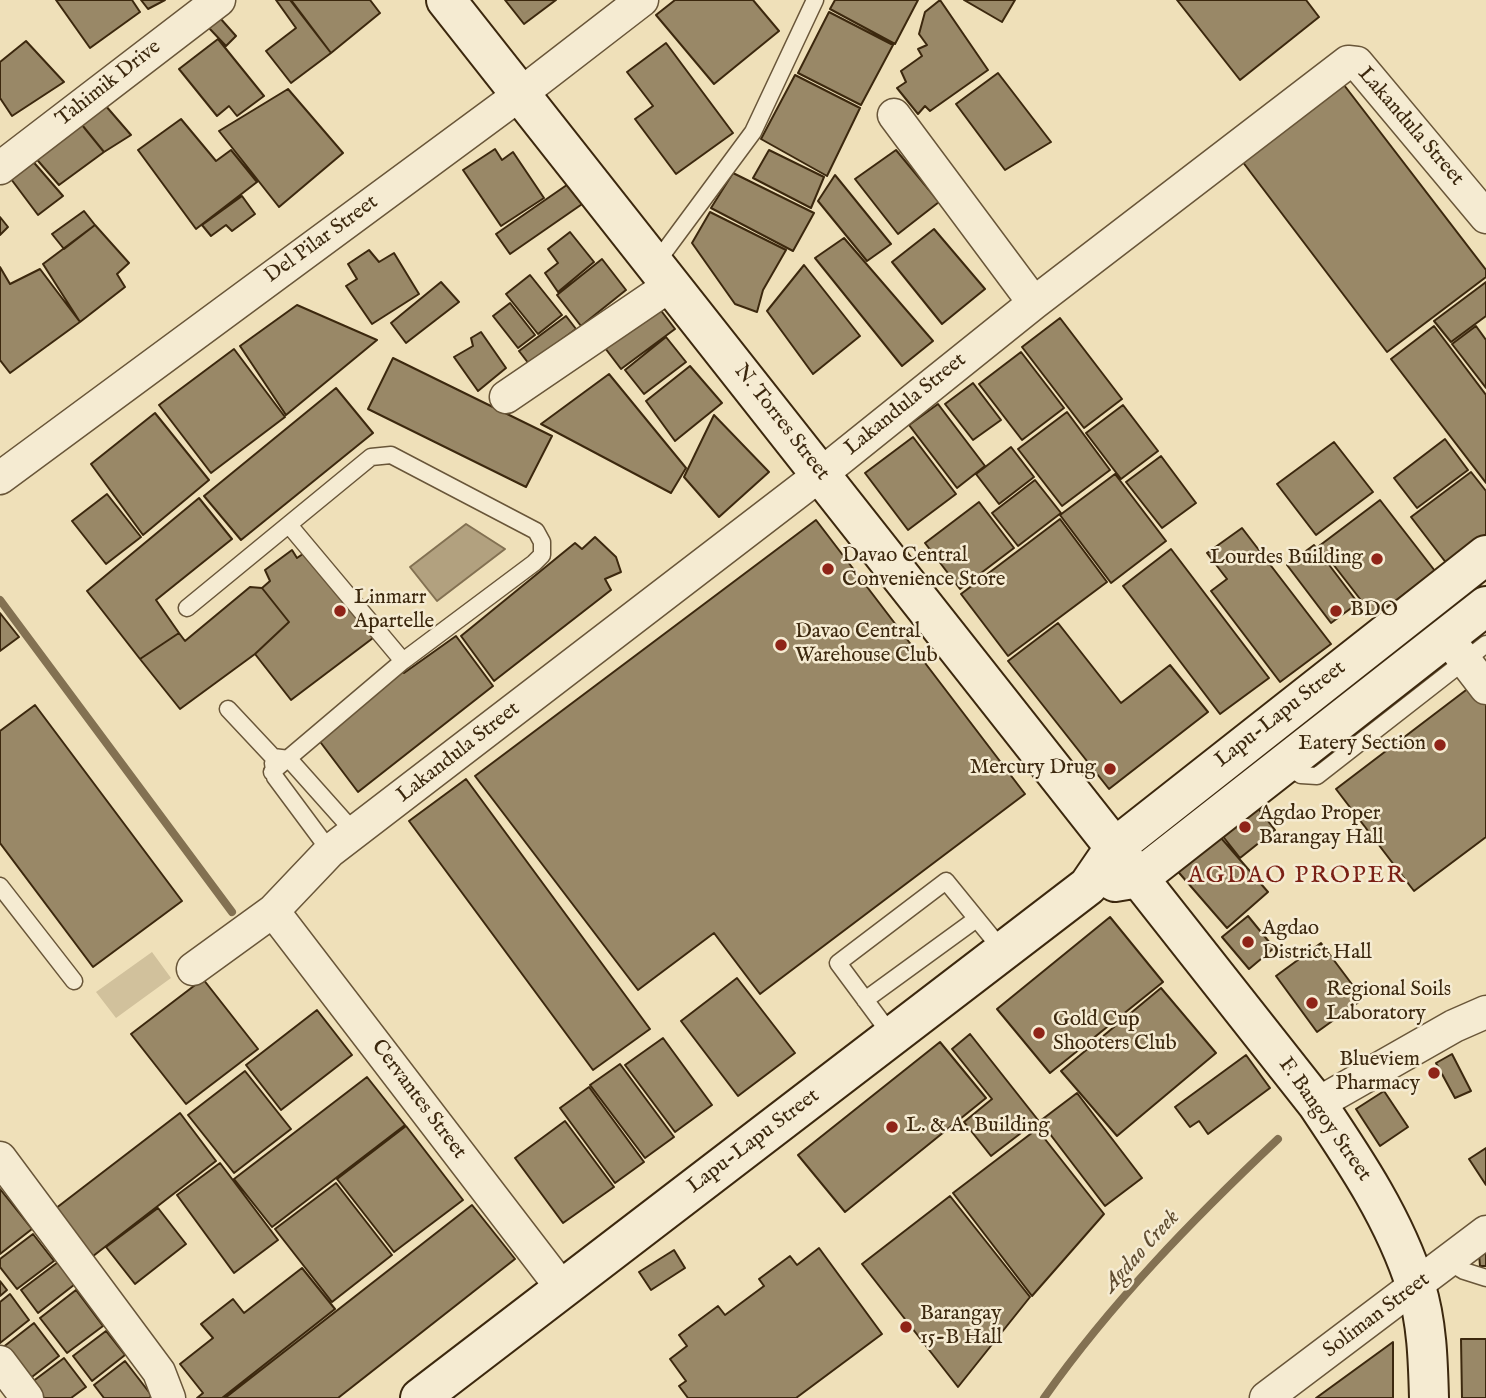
<!DOCTYPE html>
<style>
body{margin:0}
canvas{display:block;background:#efe0b9}
</style>
<canvas width="1486" height="1398"></canvas>
<script>
const context = document.querySelector('canvas').getContext('2d');
context.lineJoin = 'round';
function paint(path, color) {
  context.fillStyle = color;
  context.fill(path, 'evenodd');
}
function stroke(path, color, width, dash) {
  context.strokeStyle = color;
  context.lineWidth = width;
  context.lineCap = dash ? 'butt' : 'round';
  context.setLineDash(dash || []);
  context.stroke(path);
}
function drawText(font, color, halo, rows, align = 'center') {
  context.font = font + ' "IM FELL English",serif';
  context.lineWidth = 5;
  context.setLineDash([]);
  context.textBaseline = 'middle';
  context.strokeStyle = halo;
  context.fillStyle = color;
  for (const [text, x, y, turn = 0] of rows) {
    context.save();
    context.translate(x, y);
    context.rotate((+turn || 0) * Math.PI / 180);
    context.textAlign = isNaN(turn) ? turn : align;
    if (halo) context.strokeText(text, 0, 0);
    context.fillText(text, 0, 0);
    context.restore();
  }
}
paint(new Path2D(`
 M 152,952 L 171,978 L 116,1018 L 96,992 Z`), '#d1c19c');
const water = new Path2D(`
 M 466,524 L 505,549 L 437,601 L 410,567 Z`);
paint(water, '#b2a17f');
stroke(water, '#837152', 2);
stroke(new Path2D(`
 M 0,600 L 232,912
 M 1044,1398 C 1111,1303 1193,1219 1278,1139`), '#837152', 8);
const building = new Path2D(`
 M 56,0 L 132,0 L 140,12 L 90,48 Z
 M 141,0 L 165,0 L 148,9 Z
 M 276,0 L 290,0 L 331,53 L 291,83 L 266,51 L 296,28 Z
 M 291,0 L 370,0 L 380,13 L 331,53 Z
 M 505,0 L 556,0 L 524,24 Z
 M 675,0 L 753,0 L 779,31 L 714,84 L 656,15 Z
 M 835,0 L 918,0 L 895,44 L 830,9 Z
 M 940,0 L 988,70 L 930,111 L 925,106 L 918,114 L 897,88 L 906,82 L 901,71 L 922,56 L 918,49 L 927,45 L 919,34 L 925,12 Z
 M 964,0 L 1015,0 L 1002,22 Z
 M 1177,0 L 1306,0 L 1319,17 L 1240,80 Z
 M 829,12 L 893,45 L 861,105 L 798,73 Z
 M 220,18 L 236,36 L 226,46 L 209,28 Z
 M 218,39 L 264,96 L 237,116 L 229,106 L 217,116 L 179,69 Z
 M 26,41 L 64,82 L 12,116 L 0,98 L 0,62 Z
 M 666,43 L 733,133 L 676,174 L 635,119 L 653,106 L 627,72 Z
 M 998,73 L 1051,142 L 1005,170 L 956,104 Z
 M 795,75 L 860,108 L 827,176 L 761,139 Z
 M 1344,85 L 1486,270 L 1486,277 L 1387,352 L 1242,161 Z
 M 288,89 L 343,153 L 279,207 L 219,131 Z
 M 105,105 L 131,135 L 104,152 L 78,120 Z
 M 181,119 L 216,161 L 231,150 L 257,182 L 196,229 L 138,150 Z
 M 78,120 L 104,152 L 59,185 L 33,155 Z
 M 495,149 L 502,160 L 513,152 L 544,198 L 501,226 L 463,170 Z
 M 769,150 L 824,177 L 811,208 L 753,178 Z
 M 896,150 L 939,202 L 898,234 L 855,179 Z
 M 30,158 L 63,196 L 38,215 L 8,175 Z
 M 733,173 L 814,213 L 793,251 L 711,208 Z
 M 835,175 L 891,244 L 867,261 L 818,201 Z
 M 574,180 L 588,200 L 510,254 L 496,234 Z
 M 242,196 L 255,214 L 232,231 L 226,225 L 211,236 L 202,225 Z
 M 84,211 L 95,225 L 64,249 L 52,234 Z
 M 710,212 L 786,250 L 763,290 L 757,312 L 735,304 L 692,243 Z
 M 0,217 L 8,227 L 0,235 Z
 M 95,225 L 129,263 L 117,274 L 125,287 L 80,322 L 43,264 Z
 M 934,229 L 985,289 L 942,324 L 892,262 Z
 M 570,232 L 594,262 L 558,292 L 545,273 L 558,263 L 548,249 Z
 M 844,238 L 933,341 L 902,366 L 815,258 Z
 M 369,250 L 379,262 L 394,253 L 419,294 L 372,324 L 346,286 L 357,279 L 348,264 Z
 M 602,259 L 626,290 L 581,326 L 557,295 Z
 M 804,265 L 860,336 L 813,374 L 767,311 Z
 M 0,267 L 10,284 L 40,269 L 80,322 L 10,373 L 0,360 Z
 M 530,275 L 562,315 L 538,334 L 506,294 Z
 M 441,282 L 459,302 L 406,343 L 391,323 Z
 M 1486,282 L 1486,316 L 1451,342 L 1434,321 Z
 M 510,303 L 535,335 L 518,348 L 493,316 Z
 M 656,304 L 675,329 L 621,369 L 602,344 Z
 M 297,305 L 377,340 L 286,415 L 240,346 Z
 M 566,316 L 576,329 L 529,364 L 519,351 Z
 M 1060,318 L 1122,399 L 1084,428 L 1022,347 Z
 M 1434,326 L 1486,395 L 1486,483 L 1391,359 Z
 M 1476,326 L 1486,340 L 1486,388 L 1452,344 Z
 M 481,332 L 506,368 L 478,391 L 454,357 L 473,346 L 471,338 Z
 M 666,337 L 686,362 L 644,394 L 625,370 Z
 M 234,349 L 285,417 L 211,473 L 159,405 Z
 M 1021,352 L 1064,408 L 1022,440 L 979,384 Z
 M 393,358 L 552,436 L 526,487 L 368,409 Z
 M 690,366 L 722,403 L 675,441 L 646,401 Z
 M 609,374 L 686,468 L 671,493 L 541,424 Z
 M 973,383 L 1001,420 L 973,440 L 945,404 Z
 M 336,388 L 373,433 L 241,540 L 204,496 Z
 M 938,404 L 985,466 L 957,488 L 909,425 Z
 M 1123,405 L 1158,451 L 1121,479 L 1086,433 Z
 M 1067,412 L 1110,470 L 1062,506 L 1018,449 Z
 M 155,413 L 209,480 L 143,535 L 91,464 Z
 M 714,415 L 769,472 L 719,517 L 684,477 Z
 M 913,437 L 956,494 L 908,530 L 865,473 Z
 M 1445,439 L 1468,470 L 1417,508 L 1394,478 Z
 M 1334,442 L 1373,492 L 1316,535 L 1277,484 Z
 M 1011,447 L 1034,477 L 999,504 L 976,474 Z
 M 1161,456 L 1196,503 L 1162,528 L 1126,482 Z
 M 1471,472 L 1486,491 L 1486,534 L 1447,564 L 1411,517 Z
 M 1115,474 L 1166,541 L 1111,583 L 1060,515 Z
 M 1035,480 L 1061,513 L 1018,546 L 992,513 Z
 M 107,494 L 141,537 L 106,564 L 72,521 Z
 M 199,498 L 232,539 L 156,600 L 179,633 L 140,659 L 87,591 Z
 M 1380,500 L 1435,571 L 1374,617 L 1319,546 Z
 M 979,502 L 1014,548 L 960,589 L 925,543 Z
 M 1060,519 L 1107,582 L 1008,656 L 961,594 Z
 M 816,520 L 1025,794 L 760,994 L 714,933 L 638,990 L 475,776 Z
 M 1242,528 L 1331,644 L 1280,682 L 1211,591 L 1227,579 L 1207,553 Z
 M 595,537 L 616,557 L 621,572 L 605,579 L 611,590 L 494,681 L 461,636 L 575,543 L 582,549 Z
 M 1314,545 L 1358,603 L 1331,623 L 1287,565 Z
 M 1171,549 L 1269,678 L 1220,714 L 1123,586 Z
 M 292,550 L 297,558 L 307,551 L 373,638 L 291,700 L 255,654 L 289,622 L 262,588 L 270,581 L 265,570 Z
 M 250,587 L 262,588 L 289,622 L 255,654 L 180,709 L 140,659 L 179,633 L 185,641 Z
 M 0,613 L 19,637 L 0,651 Z
 M 1058,623 L 1121,703 L 1170,665 L 1208,712 L 1109,789 L 1008,661 Z
 M 456,636 L 493,686 L 358,792 L 318,739 L 400,669 L 404,673 Z
 M 1474,684 L 1486,700 L 1486,837 L 1414,891 L 1336,789 Z
 M 35,705 L 182,901 L 93,967 L 0,843 L 0,731 Z
 M 466,779 L 650,1029 L 593,1070 L 409,821 Z
 M 1249,797 L 1275,830 L 1240,858 L 1214,825 Z
 M 1215,831 L 1268,892 L 1227,928 L 1174,867 Z
 M 1248,916 L 1274,948 L 1249,969 L 1222,937 Z
 M 1110,917 L 1163,982 L 1050,1073 L 997,1009 Z
 M 1321,943 L 1363,999 L 1317,1032 L 1276,976 Z
 M 737,978 L 795,1053 L 738,1096 L 681,1021 Z
 M 203,979 L 258,1049 L 186,1104 L 131,1034 Z
 M 1161,988 L 1216,1053 L 1117,1136 L 1061,1071 Z
 M 317,1010 L 352,1055 L 281,1110 L 246,1065 Z
 M 970,1034 L 1038,1120 L 991,1156 L 964,1122 L 992,1099 L 952,1049 Z
 M 663,1038 L 712,1105 L 675,1132 L 625,1065 Z
 M 940,1042 L 986,1098 L 845,1212 L 798,1155 Z
 M 1452,1054 L 1471,1091 L 1455,1098 L 1436,1063 Z
 M 1246,1055 L 1270,1088 L 1208,1134 L 1199,1121 L 1190,1127 L 1175,1107 Z
 M 620,1064 L 674,1137 L 645,1158 L 590,1085 Z
 M 245,1071 L 291,1129 L 234,1173 L 188,1115 Z
 M 367,1077 L 405,1125 L 272,1227 L 234,1179 Z
 M 589,1087 L 644,1162 L 615,1183 L 560,1108 Z
 M 1384,1091 L 1408,1127 L 1380,1146 L 1356,1109 Z
 M 1077,1093 L 1142,1178 L 1105,1206 L 1040,1121 Z
 M 180,1113 L 216,1161 L 88,1260 L 51,1212 Z
 M 565,1121 L 614,1187 L 563,1223 L 515,1158 Z
 M 406,1126 L 463,1200 L 394,1252 L 337,1179 Z
 M 1037,1129 L 1104,1214 L 1032,1296 L 953,1193 Z
 M 1486,1148 L 1486,1185 L 1469,1159 Z
 M 220,1163 L 278,1240 L 234,1273 L 177,1195 Z
 M 336,1183 L 392,1255 L 332,1302 L 275,1229 Z
 M 0,1189 L 32,1229 L 0,1254 Z
 M 950,1196 L 1030,1297 L 958,1387 L 862,1264 Z
 M 472,1205 L 515,1259 L 338,1398 L 225,1398 Z
 M 158,1208 L 186,1244 L 135,1284 L 106,1247 Z
 M 33,1234 L 54,1261 L 17,1289 L 0,1267 L 0,1259 Z
 M 819,1248 L 882,1334 L 796,1398 L 688,1398 L 679,1386 L 686,1381 L 670,1359 L 687,1346 L 679,1335 L 718,1306 L 725,1315 L 764,1286 L 759,1279 L 790,1256 L 797,1265 Z
 M 674,1250 L 685,1268 L 651,1290 L 639,1272 Z
 M 1479,1254 L 1486,1254 L 1486,1266 L 1480,1266 Z
 M 62,1259 L 79,1281 L 38,1313 L 21,1290 Z
 M 302,1268 L 335,1309 L 222,1398 L 197,1398 L 203,1393 L 180,1364 L 213,1338 L 201,1324 L 233,1299 L 244,1313 Z
 M 0,1281 L 7,1290 L 0,1296 Z
 M 76,1290 L 103,1326 L 67,1353 L 40,1318 Z
 M 10,1294 L 29,1320 L 0,1343 L 0,1302 Z
 M 34,1323 L 59,1356 L 28,1380 L 2,1348 Z
 M 106,1331 L 125,1355 L 92,1381 L 73,1356 Z
 M 1461,1339 L 1486,1339 L 1486,1398 L 1462,1398 Z
 M 1393,1342 L 1393,1398 L 1316,1398 Z
 M 64,1358 L 86,1387 L 71,1398 L 44,1398 L 32,1382 Z
 M 125,1361 L 152,1396 L 149,1398 L 104,1398 L 94,1385 Z`);
paint(building, '#998867');
stroke(building, '#3c280e', 2);
const lane = new Path2D(`
 M 656,263 L 753,132 L 815,0
 M 289,525 L 403,661
 M 187,608 L 371,457 L 391,455 L 536,531 L 542,542 L 542,555 L 534,563 L 403,661 L 272,772
 M 228,709 L 273,757 L 289,759 L 355,833
 M 273,763 L 275,777 L 330,851
 M 1286,765 L 1301,775 L 1317,776 L 1486,644
 M 0,886 L 74,981
 M 865,1000 L 975,920
 M 892,1036 L 838,963 L 946,881 L 1003,951
 M 1449,1262 L 1464,1271 L 1486,1278`);
const street = new Path2D(`
 M 894,115 L 1034,303
 M 0,168 L 219,0
 M 506,397 L 672,284
 M 0,478 L 519,95 L 642,0
 M 1446,636 L 1486,688
 M 273,911 L 562,1288
 M 193,969 L 273,911 L 330,851 L 821,474 L 1034,303 L 1348,62 L 1357,63 L 1486,217
 M 1317,1104 L 1454,1026 L 1486,1012
 M 0,1158 L 159,1372 L 169,1398
 M 0,1362 L 27,1398
 M 1266,1398 L 1486,1232`);
const secondary = new Path2D(`
 M 446,0 L 1317,1104 C 1356,1162 1395,1220 1416,1287 C 1427,1322 1428,1361 1429,1398
 M 1115,882 L 1139,878 L 1486,606
 M 420,1398 L 1088,886 L 1114,848 L 1486,555`);
stroke(lane, '#695639', 19);
stroke(street, '#695639', 35);
stroke(secondary, '#3c280e', 42);
stroke(lane, '#f5ebd2', 16);
stroke(street, '#f5ebd2', 32);
stroke(secondary, '#f5ebd2', 38);
for (const [x, y, r, color] of [
 [1377,559,7,"#8f2418"],
 [828,569,7,"#8f2418"],
 [340,611,7,"#8f2418"],
 [1336,611,7,"#8f2418"],
 [781,645,7,"#8f2418"],
 [1440,745,7,"#8f2418"],
 [1110,769,7,"#8f2418"],
 [1245,827,7,"#8f2418"],
 [1248,942,7,"#8f2418"],
 [1312,1003,7,"#8f2418"],
 [1039,1033,7,"#8f2418"],
 [1434,1073,7,"#8f2418"],
 [892,1127,7,"#8f2418"],
 [906,1327,7,"#8f2418"]
]) {
  const dot = new Path2D();
  dot.arc(x, y, r, 0, 2 * Math.PI);
  context.fillStyle = color;
  context.fill(dot);
  stroke(dot, '#f5ebd2', 2.5);
}
drawText('21px', '#3c280e', '#f5ebd2', [
 ["Tahimik Drive",109,84,-38],
 ["Lakandula Street",1410,127,49],
 ["Del Pilar Street",322,240,-36],
 ["Lakandula Street",906,405,-39],
 ["N. Torres Street",781,423,52],
 ["Lapu-Lapu Street",1281,715,-38],
 ["Lakandula Street",459,753,-38],
 ["Cervantes Street",418,1100,53],
 ["F. Bangoy Street",1324,1120,55],
 ["Lapu-Lapu Street",754,1142,-37],
 ["Soliman Street",1377,1316,-37]
]);
drawText('21px', '#3c280e', '#f5ebd2', [
 ["Davao Central",842,557],
 ["Convenience Store",842,581],
 ["Lourdes Building",1363,559,"right"],
 ["Linmarr",354,599],
 ["Apartelle",354,623],
 ["BDO",1350,611],
 ["Davao Central",795,633],
 ["Warehouse Club",795,657],
 ["Eatery Section",1426,745,"right"],
 ["Mercury Drug",1096,769,"right"],
 ["Agdao Proper",1259,815],
 ["Barangay Hall",1259,839],
 ["Agdao",1262,930],
 ["District Hall",1262,954],
 ["Regional Soils",1326,991],
 ["Laboratory",1326,1015],
 ["Gold Cup",1053,1021],
 ["Shooters Club",1053,1045],
 ["Blueviem",1420,1061,"right"],
 ["Pharmacy",1420,1085,"right"],
 ["L. & A. Building",906,1127],
 ["Barangay",920,1315],
 ["15-B Hall",920,1339]
], 'left');
drawText('italic 23px', '#5f4c30', '#f5ebd2', [
 ["Agdao Creek",1142,1252,-48]
]);
context.letterSpacing = '2px';
drawText('24px', '#7a1f14', '#f5ebd2', [
 ["AGDAO PROPER",1297,877]
]);
context.letterSpacing = '0px';
</script>
